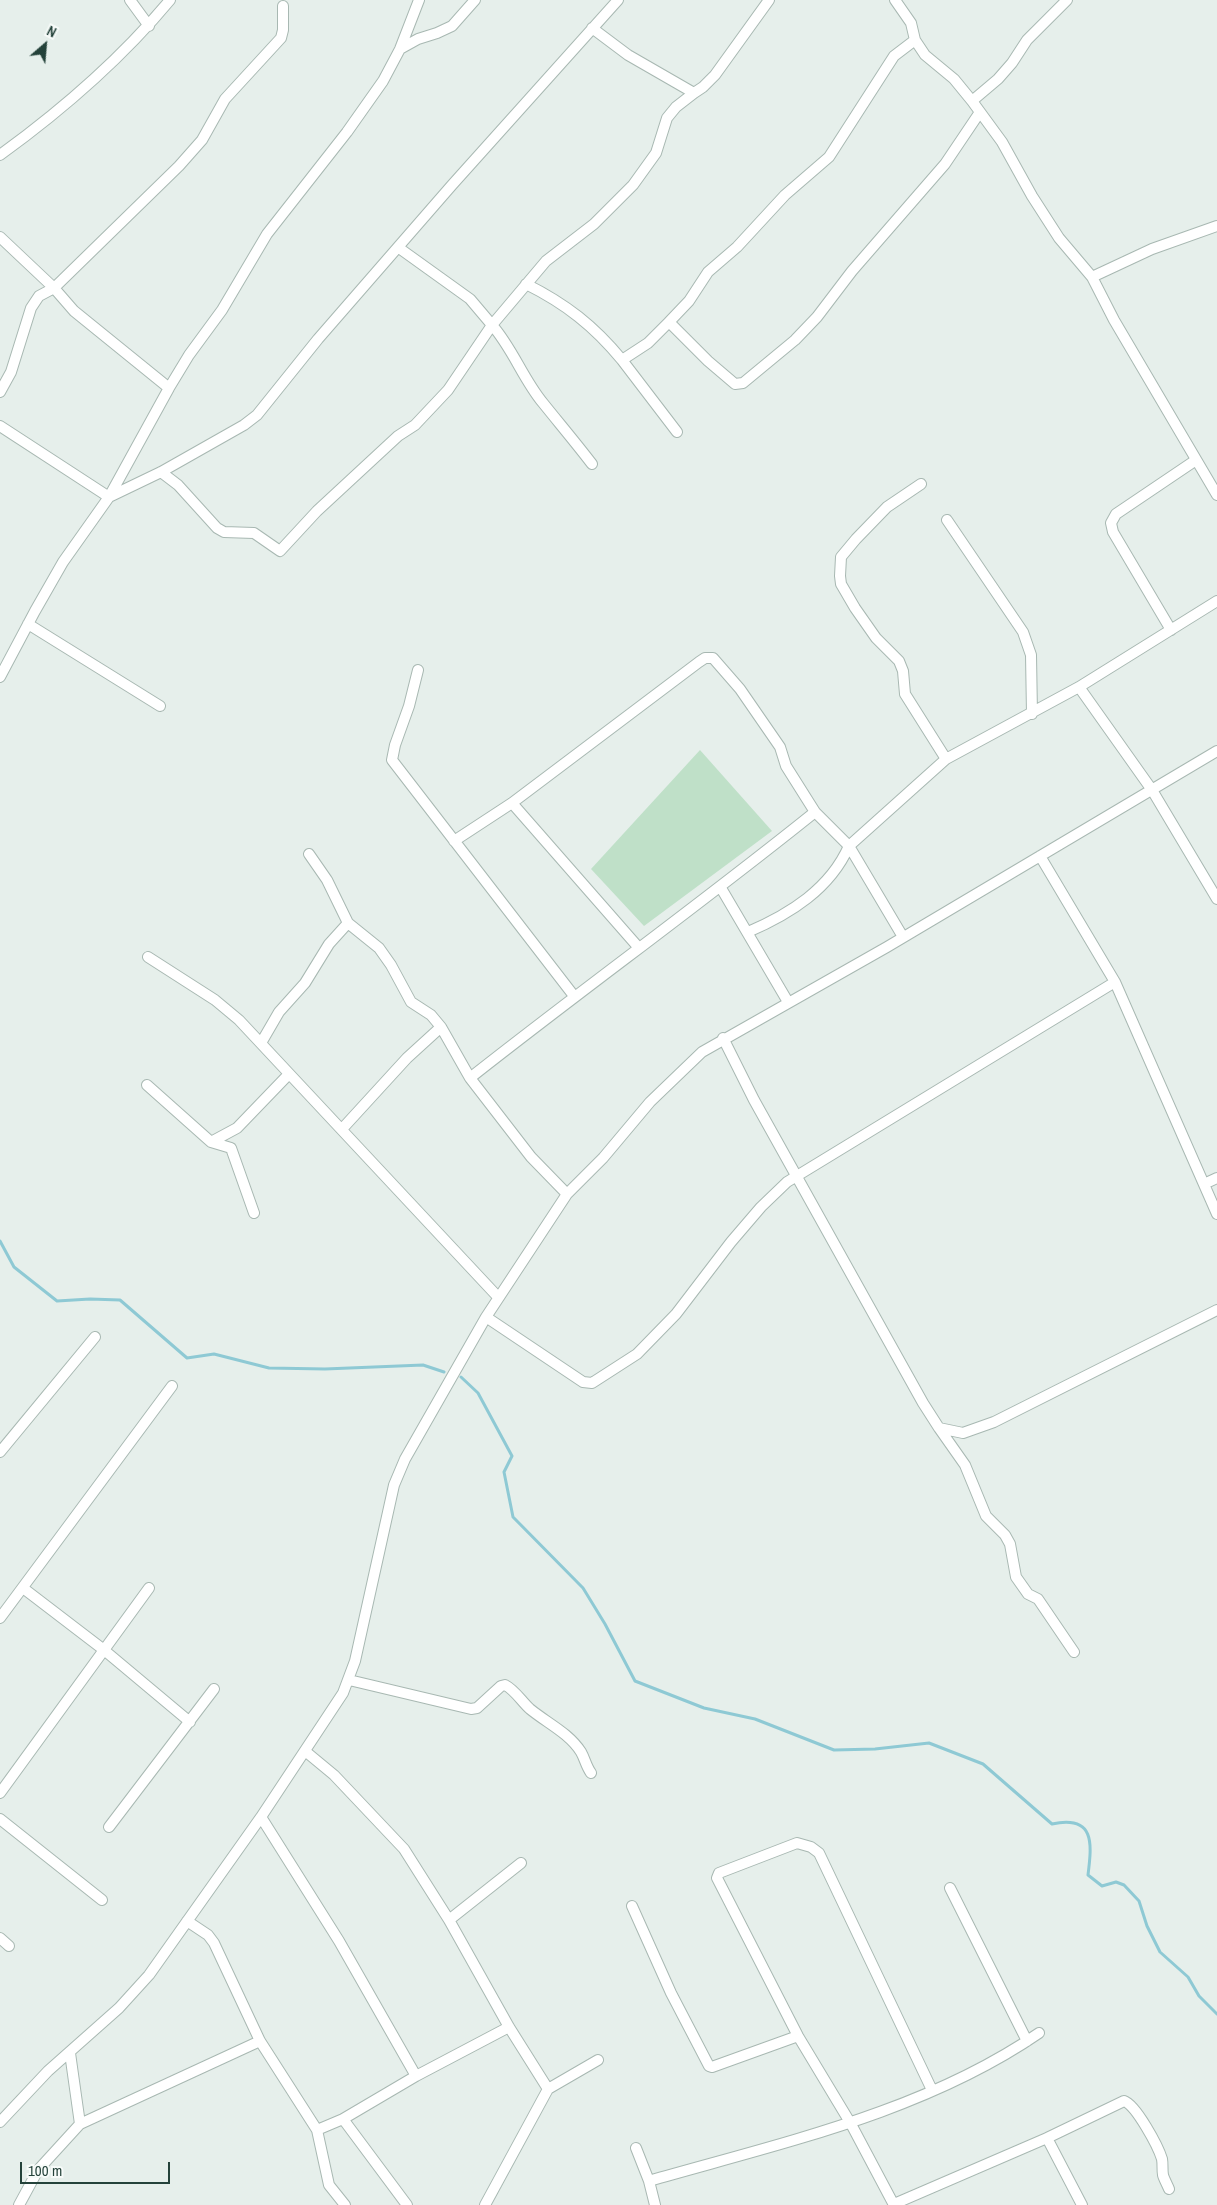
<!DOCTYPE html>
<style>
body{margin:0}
#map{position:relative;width:1217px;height:2205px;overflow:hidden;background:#e6efeb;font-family:"Archivo Narrow",sans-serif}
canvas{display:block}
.north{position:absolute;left:20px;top:20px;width:50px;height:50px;-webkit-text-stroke:4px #f7fbf9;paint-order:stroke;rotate:27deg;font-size:14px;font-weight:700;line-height:20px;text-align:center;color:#24423a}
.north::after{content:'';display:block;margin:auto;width:18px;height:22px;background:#24423a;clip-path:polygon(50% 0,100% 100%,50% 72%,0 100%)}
.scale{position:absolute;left:20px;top:2162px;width:150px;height:22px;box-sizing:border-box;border:2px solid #24423a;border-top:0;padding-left:6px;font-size:15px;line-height:18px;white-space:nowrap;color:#24423a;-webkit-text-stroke:4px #f7fbf9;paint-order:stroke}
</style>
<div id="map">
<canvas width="1217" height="2205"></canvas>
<div class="north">N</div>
<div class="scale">100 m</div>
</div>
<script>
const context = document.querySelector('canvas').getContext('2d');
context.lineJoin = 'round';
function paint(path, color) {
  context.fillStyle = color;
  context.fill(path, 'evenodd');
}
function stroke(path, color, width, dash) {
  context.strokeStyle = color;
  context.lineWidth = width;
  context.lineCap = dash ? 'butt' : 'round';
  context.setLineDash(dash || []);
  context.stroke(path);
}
paint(new Path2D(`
 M 700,750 L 772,831 L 644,926 L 591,869 Z`), '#bfe0c8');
stroke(new Path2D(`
 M 0,1241 L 14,1267 L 57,1301 L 90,1299 L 120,1300 L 187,1358 L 214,1354 L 269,1368 L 325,1369 L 423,1365 L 444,1372
 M 461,1377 L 478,1393 L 512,1456 L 504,1472 L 513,1517 L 583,1588 L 605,1624 L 635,1681 L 704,1708 L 755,1719 L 834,1750 L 875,1749 L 929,1743 L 983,1764 L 1052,1824 C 1095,1815 1092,1843 1088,1875 L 1102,1886 L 1116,1882 L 1124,1885 L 1139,1901 L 1147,1926 L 1160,1952 L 1188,1977 L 1199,1996 L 1217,2014`), '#8ec9d4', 3);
const street = new Path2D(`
 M 130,0 L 149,26
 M 895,0 L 911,23 L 915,40 L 925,55 L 954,79 L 972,101 L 998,79 L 1012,63 L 1027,40 L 1067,0
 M 592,28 L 628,55 L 694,93 L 703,87 L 715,75 L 769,0
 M 400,49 L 418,39 L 437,33 L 452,26 L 475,0
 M 972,101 L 1002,142 L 1032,196 L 1059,238 L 1092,277 L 1114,320 L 1217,495
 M 0,155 C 62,110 121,59 170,0
 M 0,237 L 54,288 L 74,311 L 169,388
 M 399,248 L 470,299 L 492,325 L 546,261 L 594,224 L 633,185 L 656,153 L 667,118 L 676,107 L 694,93
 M 1092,277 L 1152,249 L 1217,226
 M 526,284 C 566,304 594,326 622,360 L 648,343 L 669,322 L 708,361 L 735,384 L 743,383 L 795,340 L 817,317 L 852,271 L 945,164 L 980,112
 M 669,322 L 689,301 L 708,272 L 737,247 L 785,195 L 829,157 L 894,56 L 915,40
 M 622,360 L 677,432
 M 0,392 L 11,372 L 31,308 L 39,296 L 54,288 L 179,166 L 202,140 L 225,99 L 281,38 L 283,30 L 283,6
 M 0,426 L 109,497 L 161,472 L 244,425 L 257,415 L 318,339 L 452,185 L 618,0
 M 161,472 L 178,485 L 217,528 L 224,532 L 254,533 L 280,551 L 317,511 L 398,436 L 415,425 L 448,390 L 492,325 C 513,349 523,379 543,403 C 559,423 576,443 592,464
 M 921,484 L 887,507 L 856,539 L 841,557 L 840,576 L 841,584 L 855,608 L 876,638 L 899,661 L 903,671 L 905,694 L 946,759
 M 947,520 L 1023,632 L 1031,655 L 1032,714
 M 28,624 L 160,706
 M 1171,630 L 1113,532 L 1111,523 L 1116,514 L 1196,460
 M 418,670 L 409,706 L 395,745 L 392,760 L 574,996
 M 0,677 L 35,611 L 63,562 L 109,497 L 169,388 L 189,355 L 222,310 L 267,234 L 347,132 L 383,81 L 400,49 L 419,0
 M 1079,687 L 1152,790 L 1217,899
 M 512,803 L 639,948
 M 454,841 L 512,803 L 699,662 L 705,658 L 713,658 L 740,689 L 780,747 L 786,766 L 815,812 L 849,846 L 903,937
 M 309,854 L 327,880 L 348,923 L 379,948 L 391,965 L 411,1002 L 431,1015 L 441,1027 L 470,1078 L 531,1157 L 567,1194
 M 1040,856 L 1115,982 L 1217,1214
 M 721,888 L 788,1002
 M 748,932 C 790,914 830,889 849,846 L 946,759 L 1079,687 L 1217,601
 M 148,957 L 215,1000 L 239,1020 L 498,1297
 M 723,1038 L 754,1100 L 923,1403 L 939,1428 L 963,1433 L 994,1422 L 1217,1310
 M 261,1043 L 279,1012 L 305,983 L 329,944 L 348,923
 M 470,1078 C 584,988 702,903 815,812
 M 147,1085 L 211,1142 L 231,1148 L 254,1213
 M 342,1129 L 407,1058 L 441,1027
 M 211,1142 L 237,1128 L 289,1074
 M 1204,1184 L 1217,1178
 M 486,1317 L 583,1382 L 592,1383 L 637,1354 L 676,1314 L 731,1242 L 761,1207 L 787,1182 L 1115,982
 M 939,1428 L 965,1465 L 986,1516 L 1005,1535 L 1010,1544 L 1016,1577 L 1028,1594 L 1038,1599 L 1074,1652
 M 0,1452 L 95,1337
 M 23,1588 L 104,1650 L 190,1722
 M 0,1618 L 172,1386
 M 349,1680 L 471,1709 L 477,1708 L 501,1686 L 505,1685 C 515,1690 522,1702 530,1709 C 547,1723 569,1733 581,1752 C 585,1759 586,1766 591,1773
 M 305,1751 L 334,1775 L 404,1849 L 449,1920 L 509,2027 L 548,2089
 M 0,1793 L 149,1588
 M 261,1817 L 339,1941 L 416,2076
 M 0,1819 L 102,1900
 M 109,1827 L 214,1689
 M 950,1888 L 1027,2041
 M 632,1906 L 671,1993 L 709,2066 L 712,2067 L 798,2036
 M 449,1920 L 521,1863
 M 187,1921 L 208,1935 L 214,1943 L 260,2041 L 317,2130 L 343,2119 L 416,2076 L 509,2027
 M 0,1938 L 9,1946
 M 70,2053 L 80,2124
 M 343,2119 L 407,2205
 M 0,2122 L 48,2071 L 119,2008 L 149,1975 L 261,1817 L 343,1693 L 355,1661 L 394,1485 L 405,1459 L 486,1317 L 567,1194 L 603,1158 L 650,1102 L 702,1052 L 887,947 L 1217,751
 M 317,2130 L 329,2185 L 345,2205
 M 1047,2138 L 1082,2205
 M 636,2148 L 649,2181 L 655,2205
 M 649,2181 C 781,2143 924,2112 1039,2033
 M 894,2204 L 1047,2138 L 1124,2101 C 1136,2105 1158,2146 1162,2159 C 1163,2164 1162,2169 1163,2175 C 1164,2179 1167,2184 1169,2189
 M 19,2205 L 38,2170 L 80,2124 L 260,2041
 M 485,2205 L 548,2089 L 598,2060
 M 894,2205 L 851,2124 L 798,2036 L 717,1878 L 719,1873 L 797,1843 L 811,1847 L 819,1853 L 932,2090`);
stroke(street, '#a8b8b2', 12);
stroke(street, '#fff', 10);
</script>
